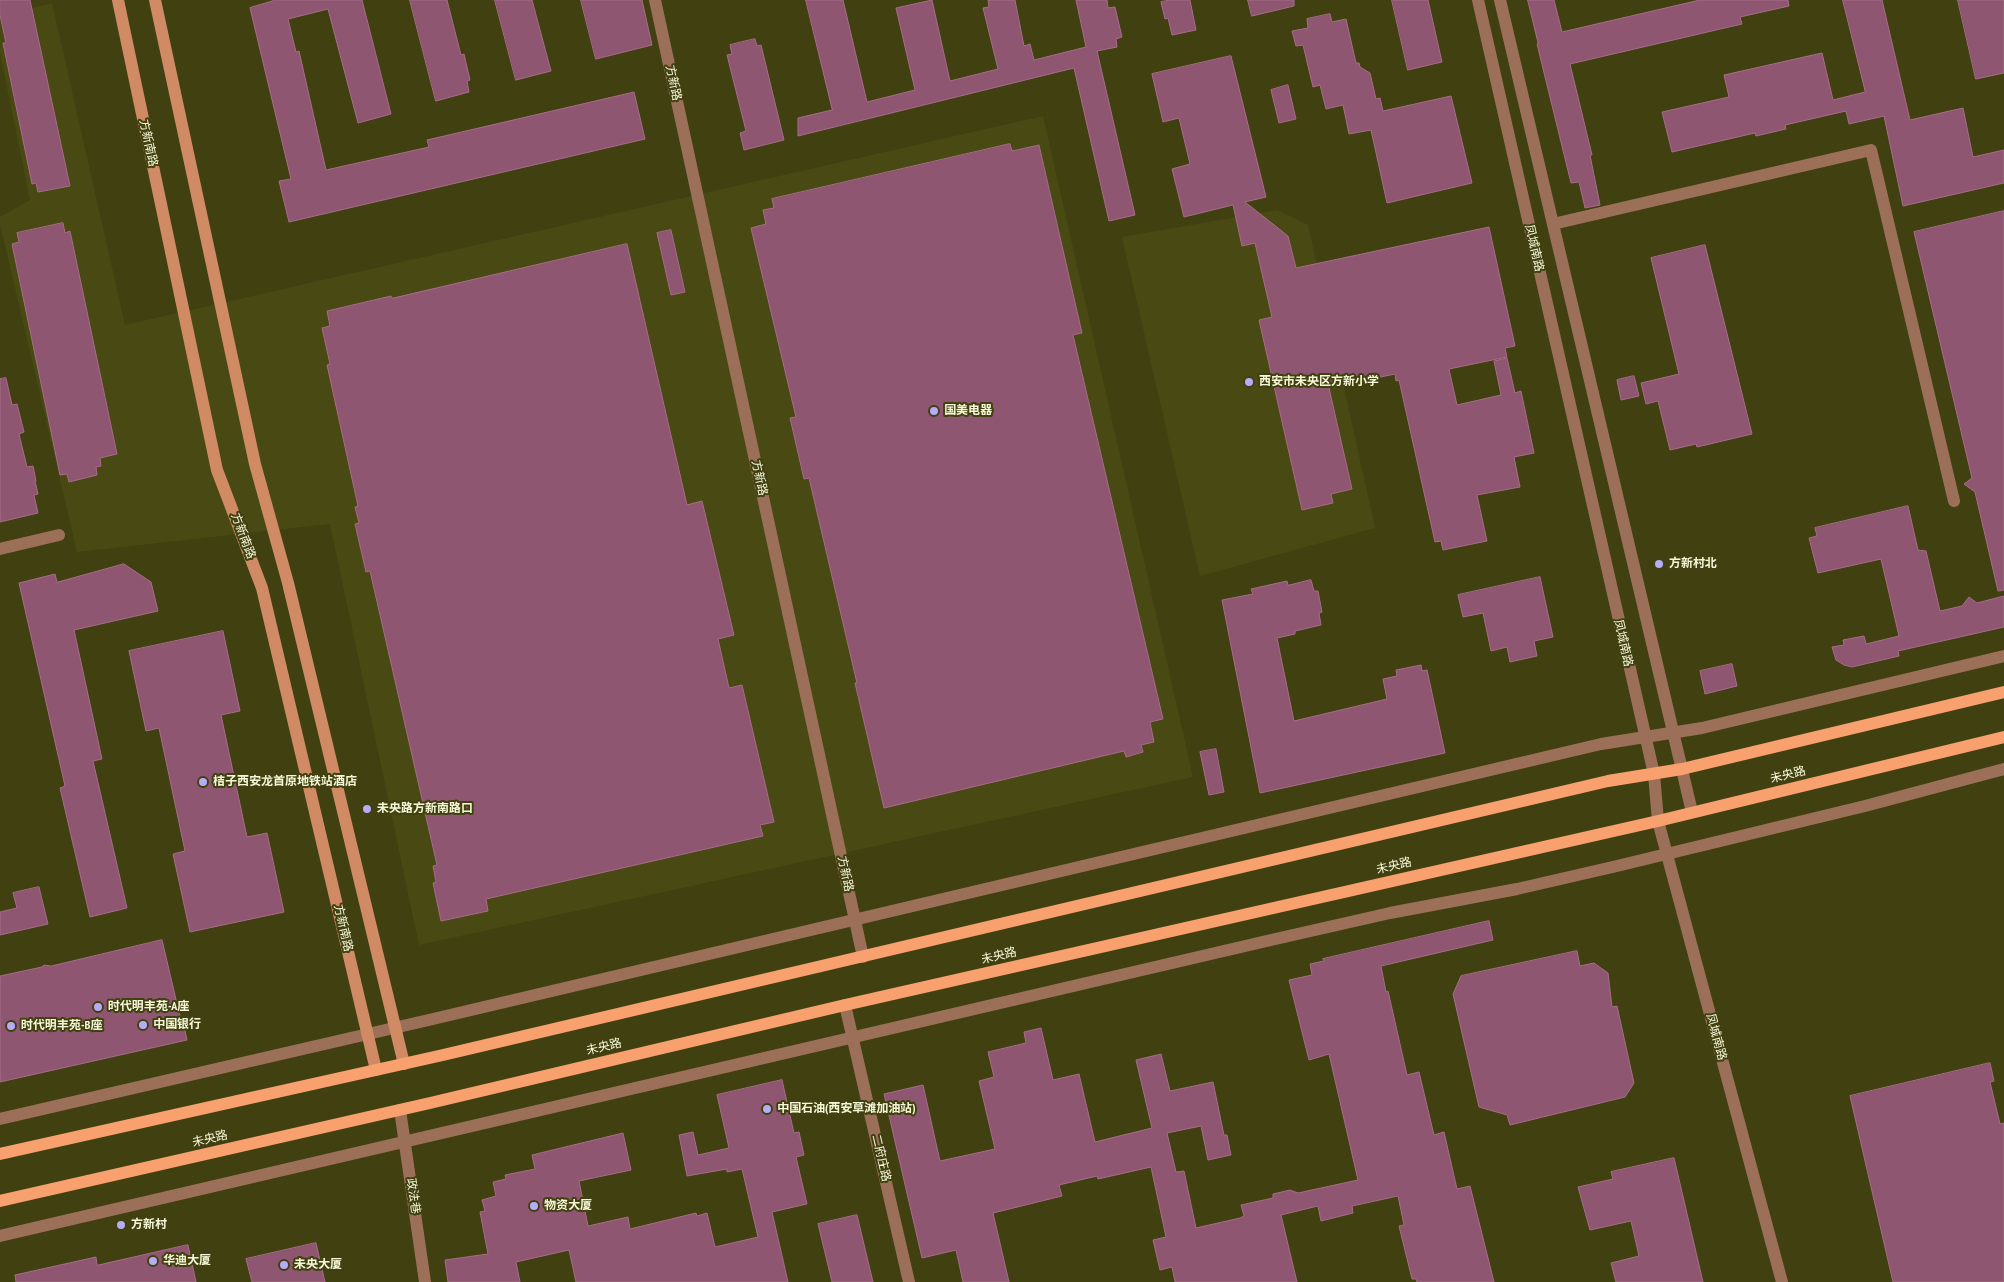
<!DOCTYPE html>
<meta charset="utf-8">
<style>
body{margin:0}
canvas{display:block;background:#404011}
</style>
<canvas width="2004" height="1282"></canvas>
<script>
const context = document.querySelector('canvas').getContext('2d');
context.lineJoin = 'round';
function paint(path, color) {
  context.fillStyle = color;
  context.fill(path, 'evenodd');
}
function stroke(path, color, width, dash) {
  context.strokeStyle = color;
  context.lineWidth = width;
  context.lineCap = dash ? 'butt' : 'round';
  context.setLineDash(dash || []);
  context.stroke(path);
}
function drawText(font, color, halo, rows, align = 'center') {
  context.font = font + ' "PT Sans Narrow","Noto Sans SC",sans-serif';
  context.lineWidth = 4;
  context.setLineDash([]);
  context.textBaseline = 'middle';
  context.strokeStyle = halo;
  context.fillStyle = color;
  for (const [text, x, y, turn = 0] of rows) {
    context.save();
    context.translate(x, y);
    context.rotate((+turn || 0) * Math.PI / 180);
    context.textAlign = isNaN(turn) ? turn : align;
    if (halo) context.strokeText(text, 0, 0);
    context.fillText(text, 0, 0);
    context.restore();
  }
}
paint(new Path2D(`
 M 52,3 L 125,325 L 1043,116 L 1193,777 L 419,945 L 330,524 L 77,552 L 0,224 L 0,217 L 30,200 L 0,53 L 0,17 Z
 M 1277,210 L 1308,225 L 1375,528 L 1200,576 L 1122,237 Z`), '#494913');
const building = new Path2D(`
 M 0,0 L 30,0 L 70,186 L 38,192 L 36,183 L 32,184 L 3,43 L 6,43 L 0,15 Z
 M 276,0 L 362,0 L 391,114 L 358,123 L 328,9 L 288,19 L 296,52 L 299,51 L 326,170 L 429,147 L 427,140 L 634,92 L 645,139 L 289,222 L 279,181 L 291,179 L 250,8 Z
 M 410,0 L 447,0 L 461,55 L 464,54 L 470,80 L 467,81 L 469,92 L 436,101 Z
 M 495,0 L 532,0 L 551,71 L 516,80 Z
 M 581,0 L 642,0 L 652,45 L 596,59 Z
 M 806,0 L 843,0 L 867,102 L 915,90 L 896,8 L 932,0 L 950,81 L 998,69 L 983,8 L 989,7 L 988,0 L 1015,0 L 1024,46 L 1030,44 L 1034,60 L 1086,47 L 1076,0 L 1107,0 L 1108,8 L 1115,7 L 1122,37 L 1116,39 L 1117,47 L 1097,51 L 1135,215 L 1109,221 L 1074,68 L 798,136 L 798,118 L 832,110 Z
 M 1171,0 L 1190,0 L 1196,30 L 1172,35 L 1168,18 L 1165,19 L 1161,2 Z
 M 1248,0 L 1294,0 L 1294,6 L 1252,16 Z
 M 1392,0 L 1428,0 L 1442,62 L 1408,70 Z
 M 1528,0 L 1554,0 L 1562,32 L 1700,0 L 1788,0 L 1789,6 L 1740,17 L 1742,24 L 1570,64 L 1592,155 L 1590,155 L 1600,205 L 1585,208 L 1579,182 L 1571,183 L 1537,44 L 1538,44 Z
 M 1843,0 L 1882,0 L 1910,120 L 1963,108 L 1973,157 L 2004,150 L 2004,183 L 1903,206 L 1884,116 L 1849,124 L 1846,111 L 1785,125 L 1786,129 L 1756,136 L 1755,133 L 1672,152 L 1662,112 L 1729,97 L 1724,75 L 1822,53 L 1833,100 L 1865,92 Z
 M 1958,0 L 2004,0 L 2004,73 L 1976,79 Z
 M 1330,14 L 1332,22 L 1346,19 L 1356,63 L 1359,63 L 1360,67 L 1370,73 L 1376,99 L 1380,98 L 1383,111 L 1451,96 L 1472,183 L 1387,203 L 1371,130 L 1349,134 L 1343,105 L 1326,109 L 1320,85 L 1313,87 L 1303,45 L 1296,46 L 1292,31 L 1308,28 L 1307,19 Z
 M 755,39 L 757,46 L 761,45 L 784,140 L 744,150 L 740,133 L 746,131 L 727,55 L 732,54 L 730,45 Z
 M 1231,56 L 1266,197 L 1245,202 L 1288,236 L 1296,268 L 1489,227 L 1515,346 L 1505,348 L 1507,357 L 1449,369 L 1457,405 L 1501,395 L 1494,361 L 1507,358 L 1515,393 L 1521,391 L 1534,453 L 1514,457 L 1520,487 L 1477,495 L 1487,541 L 1443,550 L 1441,541 L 1435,542 L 1399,380 L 1396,381 L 1395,374 L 1329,388 L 1352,489 L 1331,494 L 1333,503 L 1302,510 L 1259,320 L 1272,317 L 1255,243 L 1242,246 L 1233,205 L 1184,217 L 1172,169 L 1190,164 L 1179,118 L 1163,122 L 1152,74 Z
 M 1288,85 L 1296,119 L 1279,123 L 1271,90 Z
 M 1010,144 L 1012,151 L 1039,145 L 1082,333 L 1073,335 L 1163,719 L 1150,722 L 1154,742 L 1141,745 L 1143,752 L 1126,757 L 1124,751 L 884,808 L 855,683 L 857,683 L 809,478 L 804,479 L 790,418 L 796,417 L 751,228 L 766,224 L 763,210 L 774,208 L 772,199 Z
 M 2004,211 L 2004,590 L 1998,591 L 1975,492 L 1964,484 L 1972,478 L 1914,232 Z
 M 63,223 L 65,233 L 70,231 L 117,454 L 100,458 L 101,466 L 96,467 L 97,475 L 69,482 L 67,474 L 60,475 L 12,244 L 19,242 L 17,233 Z
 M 671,230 L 685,292 L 671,295 L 657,233 Z
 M 627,244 L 687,505 L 702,501 L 734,635 L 718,639 L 729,688 L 742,685 L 774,822 L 760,825 L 763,836 L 486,899 L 488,911 L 441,921 L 433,883 L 436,882 L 433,866 L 437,865 L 370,571 L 366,572 L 355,524 L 359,523 L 355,507 L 358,506 L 327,365 L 330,364 L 322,328 L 330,326 L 327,311 L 391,296 L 392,298 Z
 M 1705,245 L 1752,434 L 1697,447 L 1696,444 L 1670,450 L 1658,401 L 1646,404 L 1641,383 L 1679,374 L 1651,258 Z
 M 1634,376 L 1639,396 L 1621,400 L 1617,380 Z
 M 6,378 L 12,405 L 17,404 L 24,432 L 19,434 L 27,467 L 33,466 L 36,481 L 35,481 L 38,494 L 34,495 L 38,513 L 0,522 L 0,379 Z
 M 1908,506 L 1918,550 L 1926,551 L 1940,611 L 1962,606 L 1969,597 L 1977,603 L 2004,596 L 2004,627 L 1898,651 L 1899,656 L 1852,667 L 1844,665 L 1836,660 L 1832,647 L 1844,645 L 1843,640 L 1864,636 L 1866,644 L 1899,636 L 1881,559 L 1818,573 L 1809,538 L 1817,536 L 1815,528 Z
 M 124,564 L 151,582 L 158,611 L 74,630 L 102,759 L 93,761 L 127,908 L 90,917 L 60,788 L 65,786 L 19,583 L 55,574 L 57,582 Z
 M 1540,577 L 1553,637 L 1534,641 L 1537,656 L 1510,662 L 1507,647 L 1491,651 L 1483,613 L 1463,617 L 1458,595 Z
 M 1311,580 L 1314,591 L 1318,591 L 1322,612 L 1319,613 L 1321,625 L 1295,631 L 1295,634 L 1277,638 L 1294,721 L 1387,699 L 1383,679 L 1397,676 L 1396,670 L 1421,665 L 1422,671 L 1427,670 L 1445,753 L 1260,793 L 1222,600 L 1253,594 L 1251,589 L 1287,581 L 1288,585 Z
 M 223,631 L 240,711 L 221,715 L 247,837 L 267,833 L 284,912 L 190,932 L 173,854 L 185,851 L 159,728 L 146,731 L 129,651 Z
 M 1732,664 L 1737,686 L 1705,694 L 1700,671 Z
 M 1216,749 L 1224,792 L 1209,795 L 1200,752 Z
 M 39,887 L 48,924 L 0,935 L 0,912 L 17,908 L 13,893 Z
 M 1489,921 L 1493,940 L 1381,966 L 1386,992 L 1388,991 L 1407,1075 L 1419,1072 L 1434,1135 L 1444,1132 L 1457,1189 L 1470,1186 L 1494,1282 L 1417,1282 L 1416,1279 L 1412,1279 L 1399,1226 L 1404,1225 L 1398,1196 L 1352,1206 L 1353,1213 L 1321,1221 L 1318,1206 L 1281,1215 L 1297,1282 L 1175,1282 L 1172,1267 L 1160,1270 L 1153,1240 L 1166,1237 L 1151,1167 L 1098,1179 L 1097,1176 L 1059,1185 L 1062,1196 L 993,1213 L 1009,1282 L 963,1282 L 956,1250 L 922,1258 L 884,1094 L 923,1085 L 940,1161 L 995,1149 L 979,1081 L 994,1077 L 988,1052 L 1026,1043 L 1024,1032 L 1041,1028 L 1053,1080 L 1079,1074 L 1095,1142 L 1152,1128 L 1136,1060 L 1161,1054 L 1170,1091 L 1213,1082 L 1224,1135 L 1227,1135 L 1231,1155 L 1208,1160 L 1201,1126 L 1167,1133 L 1176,1172 L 1184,1171 L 1196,1228 L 1240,1218 L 1244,1216 L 1241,1205 L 1273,1198 L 1273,1194 L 1290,1190 L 1298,1193 L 1358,1180 L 1329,1054 L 1309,1060 L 1289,980 L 1312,975 L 1310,964 L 1324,961 L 1323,959 Z
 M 162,940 L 182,1025 L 184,1026 L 187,1040 L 0,1082 L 0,976 L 42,967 L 44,965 L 51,966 Z
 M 1577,951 L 1580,966 L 1594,963 L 1608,973 L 1612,1007 L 1617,1006 L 1634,1083 L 1625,1097 L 1510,1125 L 1507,1115 L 1479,1107 L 1453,994 L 1461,976 Z
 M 1990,1063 L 1994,1081 L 1990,1082 L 2000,1124 L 2004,1123 L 2004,1282 L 1893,1282 L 1850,1096 Z
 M 782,1080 L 794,1133 L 799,1132 L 804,1155 L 796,1157 L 807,1204 L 772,1212 L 788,1282 L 576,1282 L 569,1250 L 516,1262 L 520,1282 L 448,1282 L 445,1260 L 488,1254 L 480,1212 L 485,1211 L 482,1200 L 496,1196 L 493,1182 L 506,1179 L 505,1175 L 535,1169 L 532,1155 L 623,1133 L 631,1170 L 579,1181 L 588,1226 L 628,1217 L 630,1229 L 696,1213 L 697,1216 L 707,1213 L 715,1247 L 758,1237 L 742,1169 L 727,1172 L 727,1169 L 687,1176 L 679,1135 L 693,1132 L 698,1155 L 729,1148 L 717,1095 Z
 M 1674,1158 L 1703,1282 L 1616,1282 L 1611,1263 L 1639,1256 L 1631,1221 L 1590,1230 L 1578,1187 L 1613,1179 L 1611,1172 Z
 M 857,1215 L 873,1282 L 832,1282 L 818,1224 Z
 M 316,1243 L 325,1282 L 252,1282 L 246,1259 Z
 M 188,1245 L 196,1282 L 16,1282 L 15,1275 L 96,1257 L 97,1265 Z`);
paint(building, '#8e5671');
stroke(building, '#a66c87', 1);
stroke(new Path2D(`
 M 1553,224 L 1871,150 L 1954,501
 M 0,549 L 59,535
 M 400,1110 L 425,1282
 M 0,1119 L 433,1019 L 1601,744 L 1702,728 L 2004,656
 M 0,1236 L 1271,940 L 1390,913 L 1517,889 L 1617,866 L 1865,806 L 2004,769`), '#9c7058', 12);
stroke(new Path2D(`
 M 655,0 L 863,957
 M 1478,0 L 1654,774 L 1658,821 L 1782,1282
 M 1500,0 L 1692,812
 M 845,1005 L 909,1282`), '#9c7058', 12);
stroke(new Path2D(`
 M 118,0 L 217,470 L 262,588 L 376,1070
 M 155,0 L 255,464 L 288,583 L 404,1064`), '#d08b65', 12);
stroke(new Path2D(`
 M 0,1154 L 443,1055 L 1608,781 L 1682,769 L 2004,692
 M 0,1201 L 430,1103 L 845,1005 L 1658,821 L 2004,737`), '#f8a06e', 12);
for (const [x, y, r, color] of [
 [1249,382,5,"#b6acf8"],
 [934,411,5,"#b6acf8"],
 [1659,564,5,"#b6acf8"],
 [203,782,5,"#b6acf8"],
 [367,809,5,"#b6acf8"],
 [98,1007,5,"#b6acf8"],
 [143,1025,5,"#b6acf8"],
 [11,1026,5,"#b6acf8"],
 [767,1109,5,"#b6acf8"],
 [534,1206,5,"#b6acf8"],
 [121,1225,5,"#b6acf8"],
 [153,1261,5,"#b6acf8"],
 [284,1265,5,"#b6acf8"]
]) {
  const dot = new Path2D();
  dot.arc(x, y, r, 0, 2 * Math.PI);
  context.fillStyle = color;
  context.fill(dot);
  stroke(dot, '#404011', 2);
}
drawText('12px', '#f5f7d7', '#404011', [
 ["方新路",673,83,78],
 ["方新南路",148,143,78],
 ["凤城南路",1534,248,77],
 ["方新路",759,478,78],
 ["方新南路",243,536,69],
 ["凤城南路",1623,643,77],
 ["未央路",1788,775,-14],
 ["未央路",1394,866,-13],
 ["方新路",845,874,78],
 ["方新南路",343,928,77],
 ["未央路",999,956,-13],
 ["凤城南路",1716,1037,75],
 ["未央路",604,1047,-13],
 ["未央路",210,1139,-13],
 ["二府庄路",881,1158,77],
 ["政法巷",413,1196,82]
]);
drawText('bold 12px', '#f5f7d7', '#404011', [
 ["西安市未央区方新小学",1259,382],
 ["国美电器",944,411],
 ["方新村北",1669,564],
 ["桔子西安龙首原地铁站酒店",213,782],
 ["未央路方新南路口",377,809],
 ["时代明丰苑-A座",108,1007],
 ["中国银行",153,1025],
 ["时代明丰苑-B座",21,1026],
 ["中国石油(西安草滩加油站)",777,1109],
 ["物资大厦",544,1206],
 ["方新村",131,1225],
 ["华迪大厦",163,1261],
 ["未央大厦",294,1265]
], 'left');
</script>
